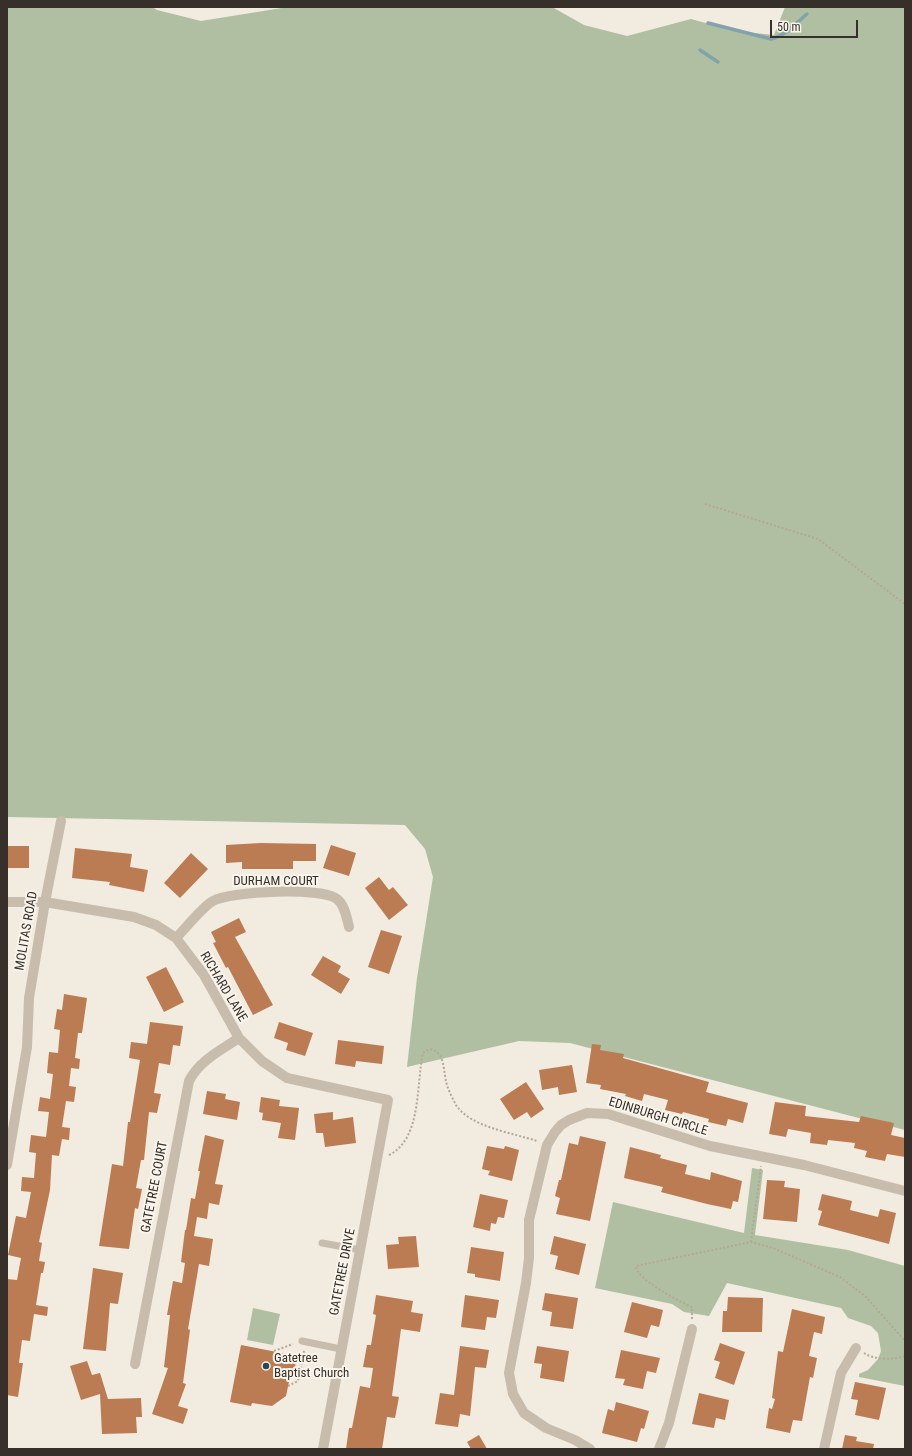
<!DOCTYPE html>
<style>
body{margin:0}
#map{position:relative;width:912px;height:1456px;overflow:hidden;background:#f1ebe0;font-family:"Roboto Condensed",sans-serif}
canvas{display:block}
.frame{position:absolute;inset:0;border:8px solid #37302a;pointer-events:none}
.scale{position:absolute;left:770px;top:20px;width:88px;height:18px;box-sizing:border-box;border:2px solid #37302a;border-top:0;padding-left:5px;font-size:12px;line-height:14px;white-space:nowrap;color:#37302a;-webkit-text-stroke:3px #f9f5ec;paint-order:stroke}
</style>
<div id="map">
<canvas width="912" height="1456"></canvas>
<div class="frame"></div>
<div class="scale">50 m</div>
</div>
<script>
const context = document.querySelector('canvas').getContext('2d');
context.lineJoin = 'round';
function paint(path, color) {
  context.fillStyle = color;
  context.fill(path, 'evenodd');
}
function stroke(path, color, width, dash) {
  context.strokeStyle = color;
  context.lineWidth = width;
  context.lineCap = dash ? 'butt' : 'round';
  context.setLineDash(dash || []);
  context.stroke(path);
}
function drawText(font, color, halo, rows, align = 'center') {
  context.font = font + ' "Roboto Condensed",sans-serif';
  context.lineWidth = 4;
  context.setLineDash([]);
  context.textBaseline = 'middle';
  context.strokeStyle = halo;
  context.fillStyle = color;
  for (const [text, x, y, turn = 0] of rows) {
    context.save();
    context.translate(x, y);
    context.rotate((+turn || 0) * Math.PI / 180);
    context.textAlign = isNaN(turn) ? turn : align;
    if (halo) context.strokeText(text, 0, 0);
    context.fillText(text, 0, 0);
    context.restore();
  }
}
paint(new Path2D(`
 M 7,7 L 152,7 L 157,10 L 201,21 L 288,7 L 552,7 L 584,25 L 627,36 L 691,19 L 735,31 L 774,35 L 785,7 L 905,7 L 905,1130 L 570,1043 L 519,1041 L 407,1067 L 417,978 L 433,877 L 425,849 L 405,825 L 7,817 Z
 M 752,1168 L 763,1170 L 755,1235 L 848,1250 L 905,1266 L 905,1386 L 859,1377 L 859,1374 L 868,1370 L 878,1359 L 881,1351 L 878,1333 L 871,1326 L 848,1318 L 841,1308 L 727,1283 L 709,1316 L 684,1312 L 672,1304 L 595,1288 L 613,1202 L 744,1233 Z
 M 253,1308 L 280,1314 L 273,1345 L 247,1340 Z`), '#b0bfa1');
stroke(new Path2D(`
 M 708,23 L 771,39 C 785,36 796,23 807,14
 M 700,50 L 718,62`), '#81a3ab', 3.5);
paint(new Path2D(`
 M 261,843 L 316,844 L 316,861 L 293,861 L 293,869 L 242,869 L 242,862 L 226,863 L 226,845 Z
 M 331,845 L 356,853 L 349,876 L 323,868 Z
 M 7,846 L 29,846 L 29,868 L 7,868 Z
 M 75,848 L 132,854 L 130,867 L 148,870 L 144,892 L 109,885 L 110,882 L 72,878 Z
 M 191,853 L 208,869 L 180,898 L 164,883 Z
 M 379,877 L 389,890 L 393,887 L 408,905 L 389,920 L 365,888 Z
 M 239,918 L 246,932 L 235,937 L 273,1005 L 253,1015 L 228,967 L 226,968 L 213,943 L 216,942 L 211,932 Z
 M 381,930 L 402,936 L 389,974 L 368,967 Z
 M 323,956 L 341,966 L 338,972 L 350,979 L 341,994 L 311,975 Z
 M 166,967 L 184,1002 L 164,1012 L 146,977 Z
 M 64,994 L 87,998 L 82,1033 L 78,1033 L 75,1058 L 80,1059 L 79,1069 L 71,1068 L 69,1086 L 76,1087 L 74,1102 L 66,1101 L 62,1127 L 70,1128 L 69,1140 L 62,1139 L 59,1156 L 52,1155 L 50,1190 L 39,1242 L 42,1243 L 39,1261 L 45,1262 L 43,1273 L 41,1273 L 36,1305 L 48,1307 L 47,1316 L 34,1314 L 30,1341 L 22,1340 L 19,1363 L 23,1363 L 18,1397 L 7,1395 L 7,1279 L 17,1280 L 21,1258 L 8,1255 L 16,1216 L 26,1218 L 31,1192 L 21,1191 L 22,1177 L 34,1178 L 36,1153 L 29,1152 L 31,1135 L 46,1137 L 49,1112 L 38,1111 L 40,1097 L 50,1099 L 53,1074 L 47,1073 L 49,1052 L 58,1053 L 60,1030 L 54,1029 L 57,1009 L 62,1010 Z
 M 150,1022 L 183,1026 L 180,1046 L 173,1045 L 170,1065 L 159,1063 L 154,1093 L 161,1094 L 157,1113 L 149,1112 L 144,1160 L 141,1160 L 136,1188 L 142,1189 L 138,1209 L 135,1208 L 129,1249 L 99,1246 L 112,1164 L 123,1166 L 128,1122 L 130,1122 L 140,1060 L 129,1058 L 131,1042 L 147,1044 Z
 M 279,1022 L 313,1033 L 305,1056 L 286,1050 L 288,1043 L 274,1038 Z
 M 338,1040 L 384,1046 L 382,1064 L 356,1061 L 355,1067 L 335,1064 Z
 M 592,1044 L 601,1045 L 600,1050 L 624,1054 L 623,1058 L 709,1082 L 706,1092 L 748,1103 L 743,1123 L 728,1119 L 726,1126 L 708,1122 L 709,1119 L 683,1112 L 682,1114 L 665,1110 L 668,1100 L 644,1094 L 642,1101 L 625,1096 L 626,1094 L 600,1089 L 601,1085 L 586,1083 Z
 M 572,1065 L 577,1092 L 559,1095 L 558,1087 L 542,1090 L 539,1070 Z
 M 526,1082 L 544,1109 L 531,1118 L 527,1112 L 514,1120 L 500,1099 Z
 M 207,1091 L 226,1094 L 225,1099 L 240,1102 L 237,1120 L 203,1114 Z
 M 261,1097 L 280,1100 L 279,1106 L 299,1108 L 295,1140 L 278,1138 L 281,1123 L 262,1120 L 263,1113 L 259,1112 Z
 M 775,1102 L 806,1106 L 805,1116 L 859,1122 L 861,1116 L 894,1123 L 891,1135 L 905,1138 L 905,1157 L 887,1154 L 885,1161 L 865,1157 L 867,1151 L 854,1148 L 855,1143 L 828,1140 L 827,1145 L 810,1143 L 811,1133 L 788,1129 L 786,1137 L 769,1134 Z
 M 333,1112 L 333,1120 L 353,1117 L 356,1143 L 325,1147 L 323,1133 L 316,1133 L 314,1114 Z
 M 205,1135 L 224,1140 L 215,1184 L 223,1185 L 219,1205 L 209,1203 L 207,1219 L 197,1217 L 194,1236 L 213,1239 L 209,1266 L 199,1264 L 188,1329 L 190,1330 L 183,1383 L 186,1384 L 178,1406 L 188,1409 L 183,1424 L 152,1414 L 168,1368 L 164,1367 L 170,1315 L 167,1315 L 173,1281 L 182,1283 L 185,1263 L 181,1262 L 185,1230 L 186,1230 L 191,1198 L 195,1199 L 200,1171 L 198,1171 Z
 M 580,1136 L 606,1142 L 590,1221 L 556,1214 L 560,1198 L 555,1196 L 559,1180 L 561,1180 L 569,1143 L 578,1145 Z
 M 487,1146 L 504,1149 L 505,1146 L 519,1150 L 512,1181 L 488,1175 L 490,1171 L 482,1169 Z
 M 630,1147 L 661,1155 L 660,1158 L 687,1165 L 685,1174 L 710,1180 L 711,1172 L 742,1181 L 738,1202 L 733,1201 L 731,1209 L 707,1204 L 661,1192 L 663,1187 L 624,1178 Z
 M 767,1180 L 785,1181 L 784,1187 L 800,1189 L 797,1222 L 763,1219 Z
 M 480,1194 L 508,1200 L 504,1218 L 498,1217 L 496,1224 L 491,1223 L 490,1231 L 473,1227 Z
 M 822,1194 L 852,1201 L 850,1210 L 878,1217 L 880,1209 L 896,1213 L 889,1244 L 818,1225 L 822,1211 L 818,1210 Z
 M 416,1236 L 419,1267 L 388,1269 L 386,1245 L 399,1244 L 398,1237 Z
 M 554,1236 L 586,1244 L 579,1275 L 555,1269 L 558,1256 L 550,1254 Z
 M 471,1247 L 504,1252 L 500,1281 L 475,1277 L 475,1274 L 467,1273 Z
 M 93,1268 L 123,1273 L 118,1304 L 110,1303 L 106,1351 L 83,1349 Z
 M 545,1293 L 578,1298 L 573,1329 L 550,1326 L 552,1312 L 542,1310 Z
 M 376,1295 L 413,1301 L 411,1312 L 423,1314 L 420,1332 L 401,1329 L 392,1396 L 399,1397 L 395,1418 L 387,1417 L 382,1449 L 346,1449 L 349,1428 L 352,1428 L 360,1386 L 370,1388 L 373,1368 L 363,1367 L 367,1345 L 371,1345 L 376,1315 L 373,1314 Z
 M 465,1295 L 499,1300 L 496,1318 L 487,1317 L 485,1330 L 461,1327 Z
 M 728,1297 L 763,1298 L 762,1332 L 722,1332 L 723,1311 L 727,1311 Z
 M 632,1302 L 663,1310 L 659,1327 L 651,1325 L 647,1338 L 624,1332 Z
 M 792,1309 L 825,1317 L 822,1334 L 814,1332 L 809,1356 L 817,1358 L 813,1378 L 810,1377 L 802,1421 L 793,1420 L 790,1433 L 766,1428 L 769,1408 L 772,1409 L 775,1399 L 772,1398 L 778,1351 L 783,1352 Z
 M 720,1343 L 745,1352 L 734,1385 L 715,1378 L 720,1362 L 714,1360 Z
 M 241,1345 L 297,1356 L 293,1377 L 290,1377 L 286,1396 L 272,1406 L 252,1403 L 251,1406 L 230,1402 Z
 M 460,1346 L 489,1350 L 486,1368 L 475,1367 L 470,1416 L 460,1414 L 458,1427 L 435,1424 L 440,1393 L 454,1395 Z
 M 537,1346 L 569,1351 L 564,1382 L 540,1378 L 542,1364 L 534,1363 Z
 M 621,1350 L 660,1358 L 656,1373 L 647,1371 L 643,1389 L 623,1385 L 625,1379 L 615,1378 Z
 M 87,1361 L 92,1375 L 100,1373 L 108,1399 L 141,1398 L 142,1417 L 136,1417 L 137,1433 L 102,1434 L 100,1394 L 81,1400 L 70,1366 Z
 M 855,1382 L 886,1388 L 879,1420 L 855,1415 L 858,1400 L 851,1399 Z
 M 699,1393 L 729,1400 L 725,1420 L 716,1418 L 714,1428 L 692,1424 Z
 M 616,1402 L 649,1411 L 644,1429 L 641,1428 L 637,1442 L 602,1433 L 608,1409 L 614,1411 Z
 M 479,1435 L 487,1449 L 471,1449 L 467,1442 Z
 M 845,1435 L 857,1437 L 856,1441 L 874,1444 L 873,1449 L 842,1449 Z`), '#bb7c53');
stroke(new Path2D(`
 M 705,504 L 818,539 L 905,604
 M 389,1155 C 422,1139 416,1084 423,1053 L 430,1049 C 446,1052 443,1073 447,1085 C 449,1092 453,1099 456,1105 C 470,1127 513,1133 537,1141
 M 751,1242 L 761,1166
 M 692,1319 L 692,1307 C 680,1302 636,1279 636,1266 L 751,1242 L 773,1248 L 840,1277 L 865,1296 L 905,1341
 M 274,1351 L 293,1344
 M 864,1353 C 874,1360 893,1360 905,1356
 M 288,1386 L 298,1381 L 304,1351`), '#b4a797', 2, [2, 2]);
stroke(new Path2D(`
 M 322,1243 L 361,1250
 M 302,1341 L 341,1349`), '#c8bdac', 7);
stroke(new Path2D(`
 M 7,902 L 45,902 L 134,917 L 156,925 L 176,938 L 204,975 L 239,1038 L 262,1061 L 287,1078 L 388,1100 L 323,1449
 M 176,938 C 185,929 203,906 213,901 C 231,891 321,887 337,899 C 345,905 347,919 349,927
 M 7,1165 L 27,1047 L 29,998 L 45,902 L 61,821
 M 135,1364 L 189,1081 C 199,1061 221,1050 239,1038
 M 590,1449 L 575,1440 L 546,1428 L 524,1413 L 513,1394 L 509,1373 L 526,1283 L 529,1258 L 529,1220 L 547,1145 L 555,1132 L 561,1125 L 569,1120 L 587,1113 L 608,1114 L 710,1146 L 804,1165 L 905,1191
 M 659,1449 L 669,1423 L 692,1329
 M 824,1449 L 841,1373 L 856,1348`), '#c8bdac', 10);
for (const [x, y, r, color] of [
 [266,1366,4,"#234a55"]
]) {
  const dot = new Path2D();
  dot.arc(x, y, r, 0, 2 * Math.PI);
  context.fillStyle = color;
  context.fill(dot);
  stroke(dot, '#f9f5ec', 1.5);
}
drawText('13px', '#37302a', '#f9f5ec', [
 ["DURHAM COURT",276,882],
 ["MOLITAS ROAD",27,931,-80],
 ["RICHARD LANE",223,987,59],
 ["EDINBURGH CIRCLE",658,1117,17],
 ["GATETREE COURT",155,1187,-79],
 ["GATETREE DRIVE",343,1272,-79]
]);
drawText('13px', '#37302a', '#f9f5ec', [
 ["Gatetree",274,1359],
 ["Baptist Church",274,1374]
], 'left');
</script>
